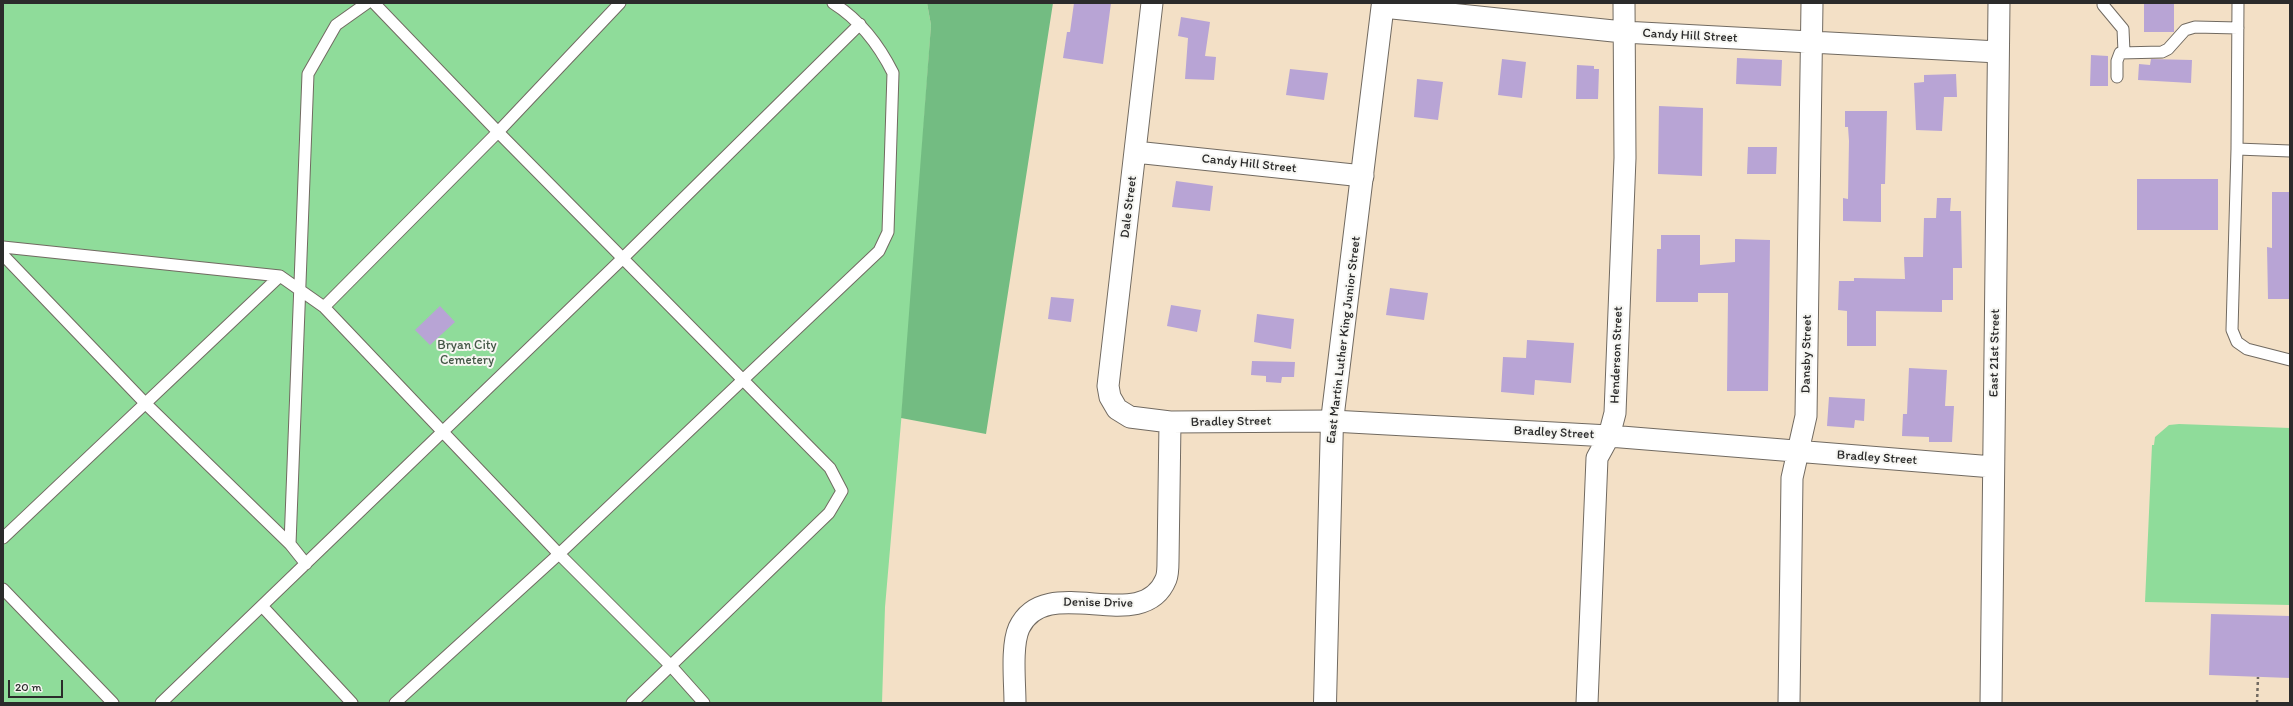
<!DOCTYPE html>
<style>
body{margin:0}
#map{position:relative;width:2293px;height:706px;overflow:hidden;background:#f3e0c6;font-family:Itim,sans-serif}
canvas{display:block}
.frame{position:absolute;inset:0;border:4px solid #2b2b2b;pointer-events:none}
.scale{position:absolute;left:8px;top:680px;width:55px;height:18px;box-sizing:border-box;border:2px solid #2b2b2b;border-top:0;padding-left:5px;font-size:12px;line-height:14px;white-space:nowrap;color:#2b2b2b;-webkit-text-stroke:3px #f6f6f2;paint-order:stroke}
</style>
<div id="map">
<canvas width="2293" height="706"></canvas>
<div class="frame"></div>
<div class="scale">20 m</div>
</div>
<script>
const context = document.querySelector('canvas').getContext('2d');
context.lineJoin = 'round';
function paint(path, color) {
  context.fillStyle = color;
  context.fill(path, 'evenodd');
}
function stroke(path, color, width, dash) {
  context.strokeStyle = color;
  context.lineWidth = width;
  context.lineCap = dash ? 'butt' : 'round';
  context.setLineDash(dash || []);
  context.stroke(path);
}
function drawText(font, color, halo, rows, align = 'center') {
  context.font = font + ' Itim,sans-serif';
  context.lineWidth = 4;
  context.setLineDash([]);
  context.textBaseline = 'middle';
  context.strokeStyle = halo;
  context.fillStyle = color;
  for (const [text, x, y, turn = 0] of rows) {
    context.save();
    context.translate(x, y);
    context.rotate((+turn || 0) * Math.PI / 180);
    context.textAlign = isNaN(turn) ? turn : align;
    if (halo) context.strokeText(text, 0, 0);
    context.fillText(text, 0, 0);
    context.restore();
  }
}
paint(new Path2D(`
 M 3,3 L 927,3 L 931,25 L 911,307 L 885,607 L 882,703 L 3,703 Z
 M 2179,424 L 2290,428 L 2290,605 L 2145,602 L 2152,445 L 2154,445 L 2155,437 L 2169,425 Z`), '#8fdc9a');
paint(new Path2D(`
 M 927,3 L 1053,3 L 986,434 L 901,418 L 931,25 Z`), '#73bc82');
paint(new Path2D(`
 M 1074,3 L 1111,3 L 1103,64 L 1063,58 L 1067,32 L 1070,32 Z
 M 2144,3 L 2174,3 L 2174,32 L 2144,32 Z
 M 1181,17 L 1210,22 L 1205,56 L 1216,57 L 1214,80 L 1185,79 L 1188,38 L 1178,36 Z
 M 2091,55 L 2108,56 L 2108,86 L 2090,86 Z
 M 1737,58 L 1782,60 L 1781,86 L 1736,84 Z
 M 1502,59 L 1526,62 L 1522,98 L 1498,95 Z
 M 2151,59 L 2192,60 L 2191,83 L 2138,80 L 2139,64 L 2150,65 Z
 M 1577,65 L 1594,66 L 1594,69 L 1599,69 L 1598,99 L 1576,99 Z
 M 1290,69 L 1328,73 L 1324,100 L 1286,95 Z
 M 1956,74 L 1957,97 L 1944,97 L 1942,131 L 1916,130 L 1914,83 L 1924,82 L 1924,75 Z
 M 1417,79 L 1443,82 L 1438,120 L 1414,117 Z
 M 1659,106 L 1703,108 L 1702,176 L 1658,174 Z
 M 1845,111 L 1887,111 L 1885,184 L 1881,184 L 1881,222 L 1843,221 L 1843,198 L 1848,199 L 1849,141 L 1848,127 L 1845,127 Z
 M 1748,147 L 1777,147 L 1776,174 L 1747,174 Z
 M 2137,179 L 2218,179 L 2218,230 L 2137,230 Z
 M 1176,181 L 1213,186 L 1210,211 L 1172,207 Z
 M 2272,192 L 2290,192 L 2290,299 L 2268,299 L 2267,247 L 2272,248 Z
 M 1937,198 L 1951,198 L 1950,211 L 1961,211 L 1962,268 L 1953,268 L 1953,300 L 1942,300 L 1942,312 L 1876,311 L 1876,346 L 1847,346 L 1847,311 L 1838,310 L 1839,281 L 1854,281 L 1854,278 L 1905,279 L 1904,257 L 1923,257 L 1924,218 L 1936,218 Z
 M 1661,235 L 1700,235 L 1700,265 L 1735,262 L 1735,239 L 1770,240 L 1768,391 L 1727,391 L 1728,293 L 1698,293 L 1698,302 L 1656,302 L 1657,249 L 1661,249 Z
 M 1390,288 L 1428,293 L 1424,320 L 1386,315 Z
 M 1051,297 L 1074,299 L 1071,322 L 1048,319 Z
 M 1171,305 L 1201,310 L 1197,332 L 1167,326 Z
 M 440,306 L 455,322 L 430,345 L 415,330 Z
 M 1257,314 L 1294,319 L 1291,349 L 1254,342 Z
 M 1527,340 L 1574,343 L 1571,383 L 1535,380 L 1534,395 L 1501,392 L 1503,357 L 1526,358 Z
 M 1252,361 L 1295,362 L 1294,377 L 1282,377 L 1281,383 L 1266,382 L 1266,376 L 1251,375 Z
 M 1909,368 L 1947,370 L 1945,406 L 1954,406 L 1952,442 L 1929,442 L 1929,437 L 1902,436 L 1903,414 L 1907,414 Z
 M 1829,397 L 1865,399 L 1864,421 L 1855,420 L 1854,428 L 1827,426 Z
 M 2211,614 L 2290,616 L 2290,678 L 2209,675 Z`), '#b8a4d5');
const service = new Path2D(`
 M 374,3 L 498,132 L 830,468 L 842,491 L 829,513 L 632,703
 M 2238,3 L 2237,149 L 2232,330 L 2237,342 L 2247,349 L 2290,360
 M 2103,5 L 2123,29 L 2124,52
 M 2117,77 L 2117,61 L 2120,53 L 2162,52 L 2168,49 L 2185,30 L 2195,27 L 2238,28
 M 2237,149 L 2290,151
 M 3,247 L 280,276 L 324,307 L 559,554 L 671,666 L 704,703
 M 3,255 L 145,403 L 290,544 L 306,564
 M 324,307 L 498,132 L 620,3
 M 3,538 L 280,276
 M 290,544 L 308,74 L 336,25 L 367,3
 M 3,589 L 113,703
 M 262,606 L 352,703
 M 161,703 L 623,258 L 860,24
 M 395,703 L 559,554 L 879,251 L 888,232 L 893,73 C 879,45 860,20 833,3`);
const minor = new Path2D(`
 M 1152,3 L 1108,386 L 1110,397 L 1117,409 L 1130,417 L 1170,422 L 1332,421 L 1609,436 L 1993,467
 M 1383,7 L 1623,32 L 1998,52
 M 1135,152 L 1363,176
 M 1015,703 C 1015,683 1011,646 1019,628 C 1046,570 1142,638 1166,579 C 1168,574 1168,566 1168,561 L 1170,422
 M 1587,703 L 1597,458 L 1609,436 L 1615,413 L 1625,158 L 1624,3
 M 1789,703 L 1792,478 L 1806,416 L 1812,3
 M 1991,703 L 1999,3`);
const tertiary = new Path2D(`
 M 1325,703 L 1332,421 L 1383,3`);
stroke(service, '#716a61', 13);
stroke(minor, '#716a61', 23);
stroke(tertiary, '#716a61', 24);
stroke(new Path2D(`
 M 2257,703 L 2258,677`), '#716a61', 2.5, [3, 3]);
stroke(service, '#fff', 11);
stroke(minor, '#fff', 21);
stroke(tertiary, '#fff', 22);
drawText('13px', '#2b2b2b', '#f6f6f2', [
 ["Candy Hill Street",1690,36,3],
 ["Candy Hill Street",1249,164,6],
 ["Dale Street",1129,207,-83],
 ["East Martin Luther King Junior Street",1344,340,-83],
 ["East 21st Street",1995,353,-89],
 ["Dansby Street",1807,354,-89],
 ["Henderson Street",1617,355,-88],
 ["Bradley Street",1231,422,-1],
 ["Bradley Street",1554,433,3],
 ["Bradley Street",1877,458,4],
 ["Denise Drive",1098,603,1]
]);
drawText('13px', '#445747', '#f6f6f2', [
 ["Bryan City",467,346],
 ["Cemetery",467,361]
]);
</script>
